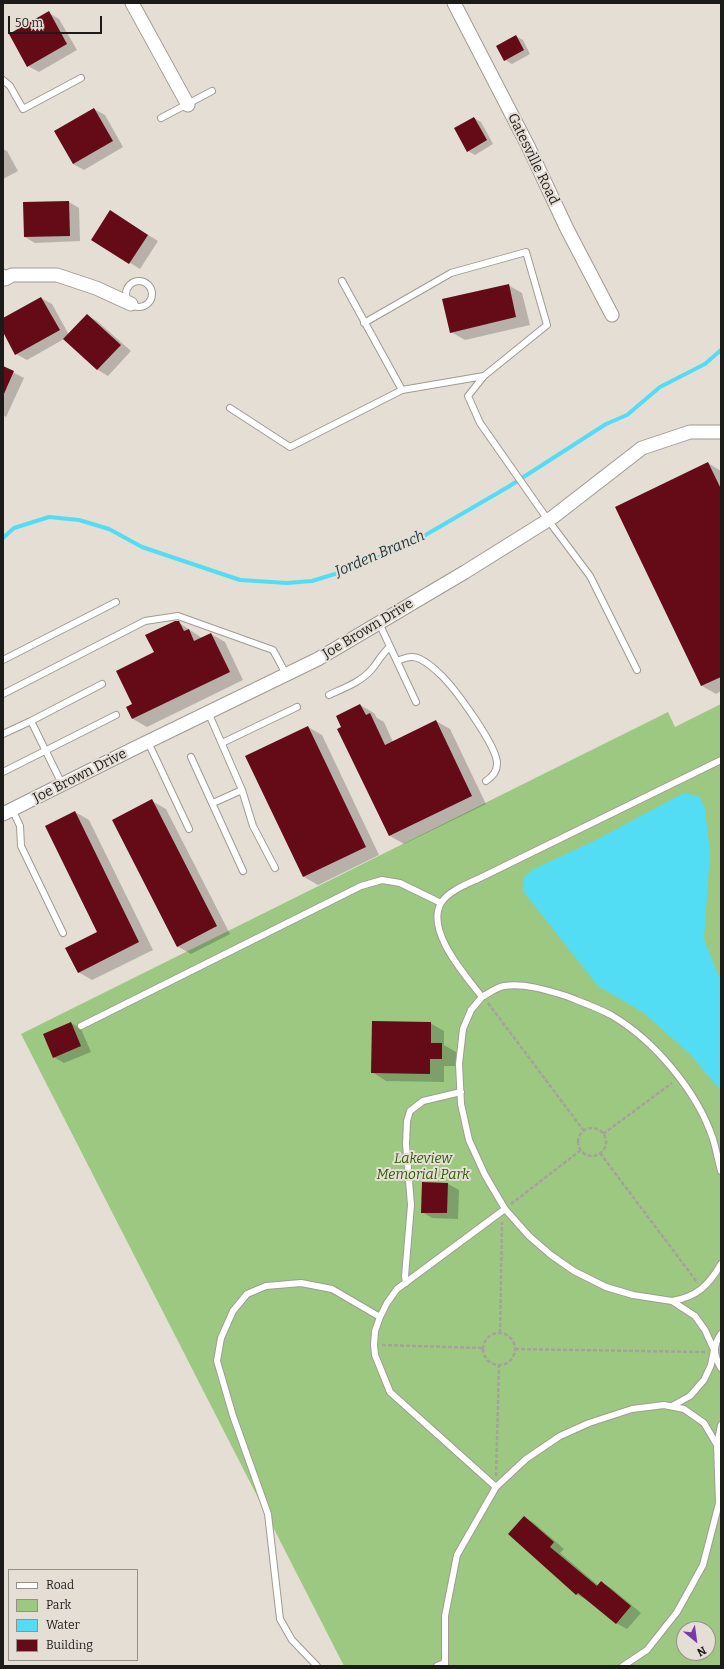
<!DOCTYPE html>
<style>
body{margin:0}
#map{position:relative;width:724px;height:1669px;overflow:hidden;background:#e5ded5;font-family:Bitter,serif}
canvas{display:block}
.frame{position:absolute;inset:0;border:4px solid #1d1b18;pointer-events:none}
.legend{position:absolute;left:8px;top:1569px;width:130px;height:92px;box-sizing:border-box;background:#e5ded5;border:1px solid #959089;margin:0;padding:5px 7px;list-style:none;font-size:12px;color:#1d1b18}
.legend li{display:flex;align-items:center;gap:8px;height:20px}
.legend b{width:20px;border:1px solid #959089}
.north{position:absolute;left:676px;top:1621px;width:40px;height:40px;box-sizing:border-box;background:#e5ded5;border:1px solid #959089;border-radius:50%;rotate:151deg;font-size:11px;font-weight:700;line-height:16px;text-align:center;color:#1d1b18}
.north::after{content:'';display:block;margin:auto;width:14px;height:18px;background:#7939ae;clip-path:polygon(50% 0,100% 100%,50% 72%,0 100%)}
.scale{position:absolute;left:8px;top:16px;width:94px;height:18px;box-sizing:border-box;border:2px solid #1d1b18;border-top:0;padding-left:5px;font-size:12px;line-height:14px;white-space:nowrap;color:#1d1b18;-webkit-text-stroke:3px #e5ded5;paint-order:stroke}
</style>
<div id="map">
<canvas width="724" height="1669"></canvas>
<div class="frame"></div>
<ul class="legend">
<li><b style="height:5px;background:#fff"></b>Road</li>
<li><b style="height:11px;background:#9dc882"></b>Park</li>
<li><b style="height:11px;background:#52ddf4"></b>Water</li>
<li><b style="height:11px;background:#650b17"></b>Building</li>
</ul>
<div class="north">N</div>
<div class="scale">50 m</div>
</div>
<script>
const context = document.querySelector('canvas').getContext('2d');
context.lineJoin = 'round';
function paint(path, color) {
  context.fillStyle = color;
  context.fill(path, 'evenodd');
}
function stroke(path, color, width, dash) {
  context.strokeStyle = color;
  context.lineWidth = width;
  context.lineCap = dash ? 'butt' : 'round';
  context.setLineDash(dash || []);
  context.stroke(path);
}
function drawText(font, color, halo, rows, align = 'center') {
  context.font = font + ' Bitter,serif';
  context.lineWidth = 4;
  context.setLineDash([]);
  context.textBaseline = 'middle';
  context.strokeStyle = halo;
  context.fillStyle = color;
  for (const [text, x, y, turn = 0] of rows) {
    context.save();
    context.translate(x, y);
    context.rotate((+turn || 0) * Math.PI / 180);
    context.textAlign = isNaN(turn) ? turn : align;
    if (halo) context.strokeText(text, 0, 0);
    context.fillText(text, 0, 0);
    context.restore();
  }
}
paint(new Path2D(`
 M 721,704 L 721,1666 L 344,1666 L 21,1034 L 668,712 L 675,727 ZM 684,1629 L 708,1629 L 708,1653 L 684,1653 Z`), '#9dc882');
paint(new Path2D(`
 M 684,793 L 700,797 L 705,809 L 710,853 L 704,939 L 718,975 L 721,978 L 721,1091 L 690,1054 L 644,1013 L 598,986 L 523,891 L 524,877 L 534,869 L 594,841 Z`), '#52ddf4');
paint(new Path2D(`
 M 49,13 L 59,19 L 77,50 L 39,72 L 28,66 Z
 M 516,36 L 523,40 L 530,54 L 512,64 L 505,60 Z
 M 94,109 L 105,115 L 123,147 L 84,170 L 73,164 Z
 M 474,118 L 481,122 L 493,144 L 475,155 L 468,151 Z
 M 3,149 L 7,151 L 18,171 L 3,179 Z
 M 69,202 L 79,208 L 80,241 L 35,243 L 25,237 Z
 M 121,218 L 158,241 L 140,269 L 92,239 Z
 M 508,285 L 522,293 L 530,325 L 465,340 L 451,332 Z
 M 41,298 L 52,304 L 69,335 L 87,315 L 97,321 L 131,351 L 108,376 L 98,370 L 64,339 L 27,360 L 16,354 L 3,330 L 3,319 Z
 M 3,367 L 24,378 L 6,417 L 3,415 Z
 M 708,463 L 721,471 L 721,691 L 716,694 L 702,686 L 616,507 Z
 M 178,622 L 202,638 L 211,634 L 225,642 L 243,680 L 147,727 L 133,719 L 133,704 L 155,653 Z
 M 360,705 L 374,713 L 377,718 L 384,722 L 393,742 L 436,721 L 450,729 L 486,804 L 404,844 L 390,836 Z
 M 308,727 L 322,735 L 379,855 L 318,885 L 304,877 L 246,756 Z
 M 152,801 L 166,809 L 230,934 L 191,954 L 177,946 Z
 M 75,812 L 89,820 L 153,950 L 92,980 L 78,972 L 98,933 Z
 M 71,1023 L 81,1029 L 91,1052 L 64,1063 L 54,1057 Z
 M 430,1023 L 444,1031 L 444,1045 L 456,1052 L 456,1066 L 444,1066 L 444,1082 L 386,1081 L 372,1072 Z
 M 423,1183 L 448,1184 L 459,1190 L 458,1219 L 432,1218 L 422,1212 Z
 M 524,1517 L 534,1523 L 564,1549 L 560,1553 L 598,1585 L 601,1582 L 611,1588 L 641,1613 L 627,1629 L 616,1623 L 588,1599 L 587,1600 L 576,1594 Z`), '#0003');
stroke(new Path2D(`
 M 3,538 L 14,528 L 49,517 L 79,520 L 109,529 L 142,547 L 240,580 L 287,583 L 312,581 L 348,570 L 410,544 L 508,487 L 606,424 L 627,415 L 660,387 L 705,364 L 721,350`), '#52ddf4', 4);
paint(new Path2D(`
 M 49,11 L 67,44 L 27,67 L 9,34 Z
 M 516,35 L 524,50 L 504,61 L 496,46 Z
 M 94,108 L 113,141 L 73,164 L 54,131 Z
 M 474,117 L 487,140 L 467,152 L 454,128 Z
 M 69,201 L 70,236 L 24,237 L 23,202 Z
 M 110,210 L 148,235 L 129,264 L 91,240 Z
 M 509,284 L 516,317 L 450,333 L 442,299 Z
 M 41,297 L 60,330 L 15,355 L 3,332 L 3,318 Z
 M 87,314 L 121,345 L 97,370 L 63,339 Z
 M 3,366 L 14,371 L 3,396 Z
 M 708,462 L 721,489 L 721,677 L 701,686 L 615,507 Z
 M 175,621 L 179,621 L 184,631 L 189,629 L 194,641 L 211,633 L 230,672 L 132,719 L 126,707 L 132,704 L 116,671 L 154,652 L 145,635 Z
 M 360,704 L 366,715 L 370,713 L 385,745 L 436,720 L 472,796 L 389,836 L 337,729 L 341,727 L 336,716 Z
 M 308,726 L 366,847 L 303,877 L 245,756 Z
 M 152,799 L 217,926 L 177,947 L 112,820 Z
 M 75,811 L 139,942 L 78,973 L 65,948 L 97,932 L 45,826 Z
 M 372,1021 L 431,1022 L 431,1043 L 442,1043 L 442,1059 L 430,1059 L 430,1074 L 371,1073 Z
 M 71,1022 L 81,1046 L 53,1058 L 43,1034 Z
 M 422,1182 L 448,1183 L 447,1213 L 421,1213 Z
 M 524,1516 L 554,1542 L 550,1547 L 597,1586 L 601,1581 L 631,1606 L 616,1624 L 578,1593 L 576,1595 L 508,1534 Z`), '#650b17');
const lane = new Path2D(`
 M 3,80 L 10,86 L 23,109 L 81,78
 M 161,118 L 212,91
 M 342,281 L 402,390 L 484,376
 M126 294a13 13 0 1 1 26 0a13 13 0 1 1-26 0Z
 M 364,323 L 451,273 L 526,252 L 547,325 L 484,376 L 468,396 L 480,423 L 548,520 L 590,576 L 637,670
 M 230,408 L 290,447 L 402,390
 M 379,623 L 416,702
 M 3,660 L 116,602
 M 397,661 C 405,658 412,655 420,659 C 428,663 436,670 442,676 C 455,689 498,747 497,764 C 497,772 492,777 486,781
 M 3,694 L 145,621 L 178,616 L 273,650 L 286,674
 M 329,695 C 344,688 361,682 372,669 C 379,661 382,653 390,647
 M 208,712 L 242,790 L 253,826 L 275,868
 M 31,721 L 102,684
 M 3,734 L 31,721 L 62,784
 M 148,742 L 189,829
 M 222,743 L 297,707
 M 191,757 L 243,871
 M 3,772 L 116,715
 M 213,803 L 242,790
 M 12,809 L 20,826 L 21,846 L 63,933
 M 482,997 C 489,993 497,987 504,986 C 524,983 547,990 566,996 C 581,1002 596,1007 611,1015 C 654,1040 697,1091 713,1139 C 716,1149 718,1160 721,1171
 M 81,1026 L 361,886 L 382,880 L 400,883 L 441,903
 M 505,1209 L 529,1236 L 551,1255 L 574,1271 L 606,1287 L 633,1295 L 672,1301 L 695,1316 L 705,1330 L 714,1350 L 711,1365 L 704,1380 L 690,1396 L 672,1406
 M 406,1283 L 405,1276 L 411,1205 L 406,1144 L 407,1121 L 410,1111 L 423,1101 L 461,1092
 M 672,1301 C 697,1297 709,1285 721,1264
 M 721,1334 C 712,1346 714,1356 721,1368
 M 496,1487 L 390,1392 L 375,1355 L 374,1345 L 375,1331 L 380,1317 L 387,1303 L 397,1289 L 505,1209 L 485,1175 L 469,1140 L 461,1104 L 459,1064 L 463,1029 L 471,1010 L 482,997 C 466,976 425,931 441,903 C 449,890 470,883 482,877 L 721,760
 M 317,1666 L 292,1640 L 280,1619 L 268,1514 L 233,1416 L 217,1361 L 221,1338 L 233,1311 L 247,1294 L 266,1286 L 301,1283 L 332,1289 L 380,1317
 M 437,1666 L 444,1663
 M 445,1666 L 445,1616 L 457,1555 L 496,1487 L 526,1459 L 560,1436 L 589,1423 L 632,1409 L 664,1405 L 684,1409 L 704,1423 L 717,1445
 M 623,1666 L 647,1650 L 677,1612 L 703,1565 L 719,1503 L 717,1445 L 721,1425`);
const street = new Path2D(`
 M 132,3 L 188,105
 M 454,3 L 528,146 L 567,229 L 612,315
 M 3,276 L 5,279 L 12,275 L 57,275 L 96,288 L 131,304
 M 3,814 L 133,749 L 318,659 L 465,572 L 553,517 L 642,448 L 690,432 L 721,432`);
stroke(lane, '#a19a93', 8);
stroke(street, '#a19a93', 15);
stroke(new Path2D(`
 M 488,1003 L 584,1131
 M578 1142a14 14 0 1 1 28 0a14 14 0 1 1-28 0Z
 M 603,1134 L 672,1083
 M 600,1153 L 697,1282
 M 511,1204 L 581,1150
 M 500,1333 L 502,1222
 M483 1349a16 16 0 1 1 32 0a16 16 0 1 1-32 0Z
 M 382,1345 L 483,1348
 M 515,1349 L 705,1352
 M 496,1476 L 499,1365`), '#a6a19a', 2.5, [4, 2]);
stroke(lane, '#fff', 6);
stroke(street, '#fff', 13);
drawText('14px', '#1d1b18', '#e5ded5', [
 ["Gatesville Road",533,159,64],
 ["Joe Brown Drive",368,629,-31],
 ["Joe Brown Drive",80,776,-27]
]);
drawText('italic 14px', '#315d04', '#e5ded5', [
 ["Lakeview",423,1159],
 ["Memorial Park",423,1175]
]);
drawText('italic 15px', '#233b3f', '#e5ded5', [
 ["Jorden Branch",380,554,-23]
]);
</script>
